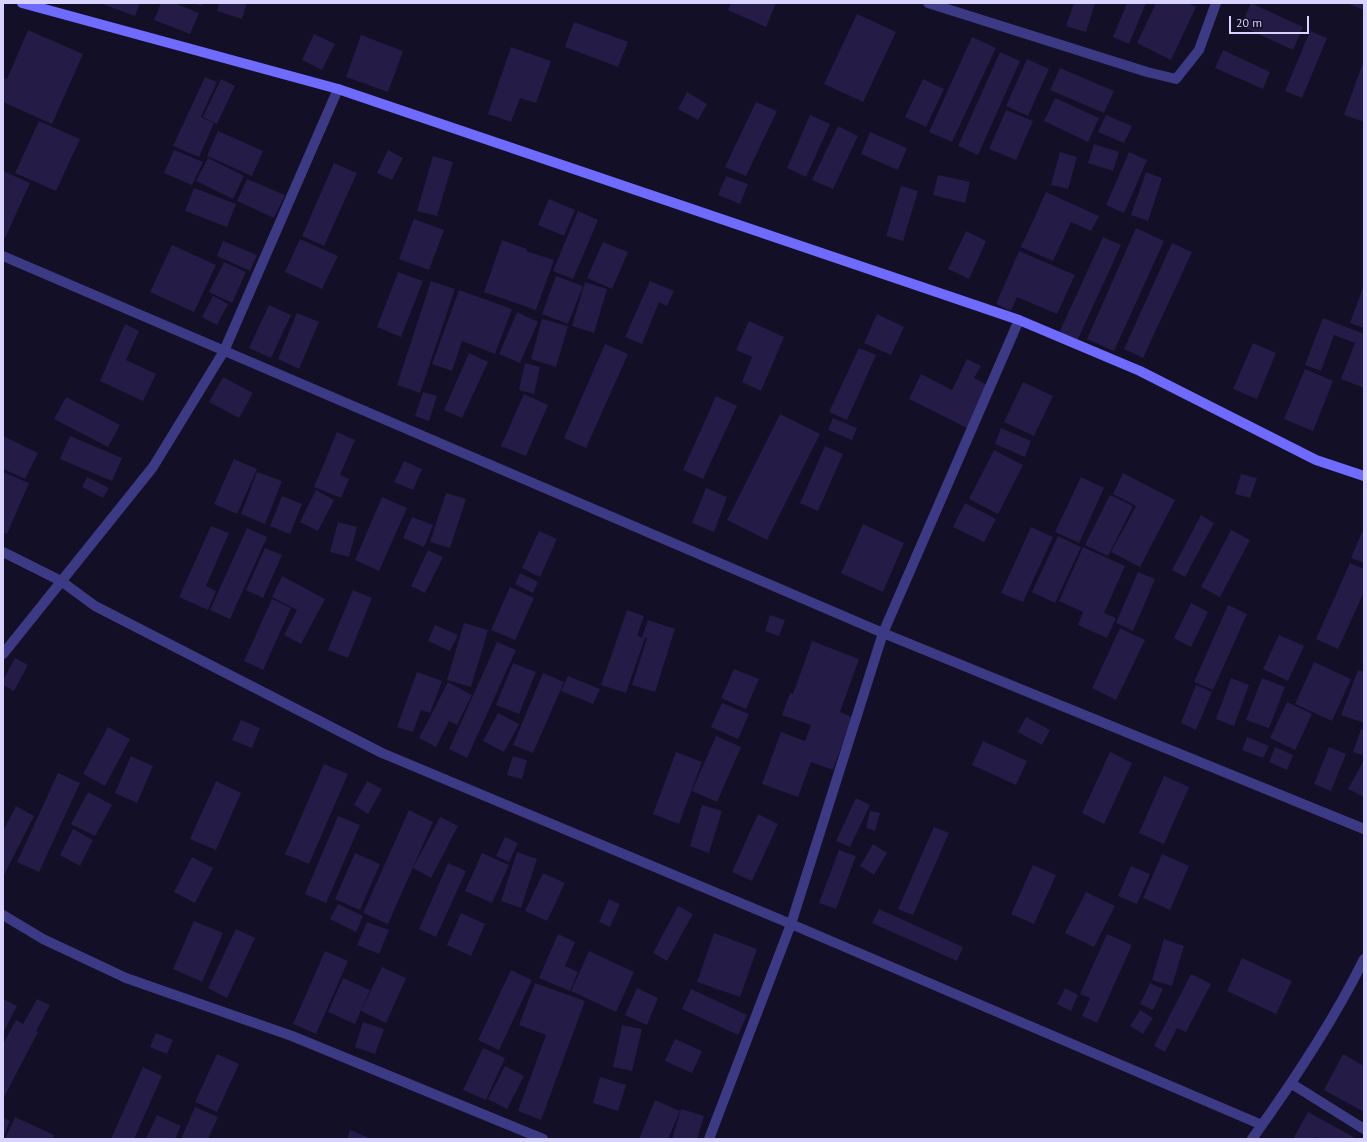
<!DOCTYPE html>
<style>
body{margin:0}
#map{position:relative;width:1367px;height:1142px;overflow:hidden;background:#130f26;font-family:"PT Sans",sans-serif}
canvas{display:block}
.frame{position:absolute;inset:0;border:4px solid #d9d4ff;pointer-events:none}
.scale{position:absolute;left:1229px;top:16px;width:80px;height:18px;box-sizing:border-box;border:2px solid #d9d4ff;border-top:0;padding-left:5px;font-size:12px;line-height:14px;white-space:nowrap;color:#d9d4ff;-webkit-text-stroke:3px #130f26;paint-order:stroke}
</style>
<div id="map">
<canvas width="1367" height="1142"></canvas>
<div class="frame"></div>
<div class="scale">20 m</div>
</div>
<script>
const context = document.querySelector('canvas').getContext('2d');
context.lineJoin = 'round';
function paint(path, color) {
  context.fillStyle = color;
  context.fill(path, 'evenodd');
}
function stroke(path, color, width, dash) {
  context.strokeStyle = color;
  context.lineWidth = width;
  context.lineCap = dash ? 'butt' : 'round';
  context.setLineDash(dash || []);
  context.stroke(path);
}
paint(new Path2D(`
 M 100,3 L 140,3 L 135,16 Z
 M 161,3 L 174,3 L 199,13 L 190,34 L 154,20 Z
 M 192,3 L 203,3 L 202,6 Z
 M 219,3 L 247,3 L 242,19 L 217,11 Z
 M 731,3 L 776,3 L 766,27 L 728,10 Z
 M 1074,3 L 1095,3 L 1086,32 L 1066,26 Z
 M 1127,3 L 1146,3 L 1129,44 L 1113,37 Z
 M 1156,3 L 1188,3 L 1196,7 L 1171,60 L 1137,43 Z
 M 1251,3 L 1303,27 L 1293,50 L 1241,26 Z
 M 1349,3 L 1364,3 L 1364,10 L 1349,4 Z
 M 857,14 L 896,32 L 863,102 L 824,84 Z
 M 574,22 L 628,42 L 618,67 L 565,47 Z
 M 28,30 L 83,54 L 52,124 L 3,102 L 3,78 L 7,79 Z
 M 1310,31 L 1327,38 L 1302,98 L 1285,91 Z
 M 314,34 L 335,44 L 322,70 L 302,60 Z
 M 361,35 L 403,51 L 388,92 L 346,77 Z
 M 972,37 L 996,48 L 952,142 L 929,132 Z
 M 511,47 L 551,61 L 536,103 L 520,98 L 511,122 L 488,114 Z
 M 1223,50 L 1270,72 L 1263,89 L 1215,68 Z
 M 1000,52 L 1020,61 L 978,155 L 958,146 Z
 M 1027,59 L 1049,69 L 1028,116 L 1006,106 Z
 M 1364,60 L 1364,115 L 1362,121 L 1344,115 Z
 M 1060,68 L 1114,91 L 1104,113 L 1050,90 Z
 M 205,77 L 217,82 L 201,117 L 214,123 L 199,157 L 173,146 Z
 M 221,79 L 235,86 L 217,124 L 203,117 Z
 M 923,79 L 944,89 L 926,127 L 905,117 Z
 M 687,92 L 707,104 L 698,120 L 678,109 Z
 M 1055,98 L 1099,118 L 1088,142 L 1044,121 Z
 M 756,102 L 777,111 L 746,176 L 725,167 Z
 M 1006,110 L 1033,121 L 1016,160 L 989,149 Z
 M 810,115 L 830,124 L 806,177 L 787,168 Z
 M 1106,115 L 1132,126 L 1124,143 L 1098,132 Z
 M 39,121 L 80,139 L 56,191 L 15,173 Z
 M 838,126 L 858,136 L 833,189 L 812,180 Z
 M 218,131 L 263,151 L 252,176 L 207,156 Z
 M 870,132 L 907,148 L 898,170 L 861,154 Z
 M 1094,144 L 1119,152 L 1113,171 L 1088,163 Z
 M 174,150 L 203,162 L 192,185 L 164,173 Z
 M 388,150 L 403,158 L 392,180 L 377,173 Z
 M 1060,152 L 1077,157 L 1068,189 L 1051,185 Z
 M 1129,152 L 1147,160 L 1124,213 L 1106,205 Z
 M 433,156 L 453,162 L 437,216 L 417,211 Z
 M 208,158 L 244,176 L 233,199 L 196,181 Z
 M 334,163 L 357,173 L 324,246 L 302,236 Z
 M 3,171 L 30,183 L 5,238 L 3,237 Z
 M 1146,172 L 1162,178 L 1148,221 L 1131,215 Z
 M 938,175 L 970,182 L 965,203 L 933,195 Z
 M 726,176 L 748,184 L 740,204 L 718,195 Z
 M 247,179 L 285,195 L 274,218 L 237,201 Z
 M 901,186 L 918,191 L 903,241 L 886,236 Z
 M 194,188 L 236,204 L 227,227 L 185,211 Z
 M 1046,192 L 1099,216 L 1091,231 L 1071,222 L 1053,261 L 1021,247 Z
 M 549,199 L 575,210 L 564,236 L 538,225 Z
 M 578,211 L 598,220 L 573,279 L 553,271 Z
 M 414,219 L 444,230 L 429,270 L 399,259 Z
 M 1136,228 L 1164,241 L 1114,351 L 1087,339 Z
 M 966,231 L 986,241 L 969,279 L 948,269 Z
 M 1103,237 L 1121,245 L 1077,341 L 1059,333 Z
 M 300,239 L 338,256 L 322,289 L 285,272 Z
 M 502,240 L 527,249 L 526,251 L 554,260 L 536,310 L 484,292 Z
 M 223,241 L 257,255 L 250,271 L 217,256 Z
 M 603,242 L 628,252 L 612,289 L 587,278 Z
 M 1172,243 L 1192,252 L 1143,358 L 1124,349 Z
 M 172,245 L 216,265 L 194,312 L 150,292 Z
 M 1019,251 L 1075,275 L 1057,314 L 1017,297 L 1011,311 L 996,304 Z
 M 224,262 L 246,272 L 232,303 L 209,292 Z
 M 398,272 L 423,281 L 401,337 L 377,327 Z
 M 556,276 L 583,286 L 568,324 L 542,314 Z
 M 431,281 L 455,289 L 420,393 L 397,385 Z
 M 650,281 L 674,291 L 667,306 L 659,302 L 642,344 L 625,337 Z
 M 585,282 L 607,289 L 594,333 L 572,326 Z
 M 1364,285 L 1364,328 L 1350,323 Z
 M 459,290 L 512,309 L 495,354 L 462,341 L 452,371 L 432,364 Z
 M 213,296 L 228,304 L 217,325 L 202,317 Z
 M 269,305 L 291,315 L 271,358 L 249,348 Z
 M 517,312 L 538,322 L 520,363 L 499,354 Z
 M 297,313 L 319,322 L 299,369 L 278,359 Z
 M 877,314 L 904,327 L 891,355 L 864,343 Z
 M 1323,318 L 1364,334 L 1364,388 L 1341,379 L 1355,343 L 1334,335 L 1321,371 L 1305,365 Z
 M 542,319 L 568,326 L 556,367 L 531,359 Z
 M 749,321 L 784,337 L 761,391 L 742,382 L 752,357 L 736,350 Z
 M 125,324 L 139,331 L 126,360 L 156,374 L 143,401 L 100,381 Z
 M 1253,343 L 1276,353 L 1257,399 L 1233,389 Z
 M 605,344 L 628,354 L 586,448 L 564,438 Z
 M 859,348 L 876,355 L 847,420 L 829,412 Z
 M 469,353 L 488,362 L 462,418 L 444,410 Z
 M 967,359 L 981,366 L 974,378 L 991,387 L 969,429 L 909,399 L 921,374 L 952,390 Z
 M 525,363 L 540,367 L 534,394 L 519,390 Z
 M 1305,369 L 1333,381 L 1313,431 L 1284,419 Z
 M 223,377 L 253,393 L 239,418 L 209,402 Z
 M 1023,382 L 1053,396 L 1034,436 L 1004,422 Z
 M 423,392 L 437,396 L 429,421 L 415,416 Z
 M 524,394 L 548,405 L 526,456 L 501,446 Z
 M 716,396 L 737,406 L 703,479 L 683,470 Z
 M 66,397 L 120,425 L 108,447 L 54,419 Z
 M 780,414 L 820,434 L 767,540 L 727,520 Z
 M 833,418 L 857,428 L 852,440 L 828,430 Z
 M 1001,428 L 1031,441 L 1025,457 L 995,444 Z
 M 337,432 L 355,440 L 340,475 L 349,479 L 341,498 L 314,487 Z
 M 3,436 L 38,453 L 25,479 L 3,469 Z
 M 70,436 L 122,458 L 112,481 L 60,459 Z
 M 825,446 L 843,454 L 818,511 L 800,503 Z
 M 994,450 L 1023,465 L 998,514 L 969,499 Z
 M 234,459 L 257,469 L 237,514 L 214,504 Z
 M 404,461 L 422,469 L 413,490 L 394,482 Z
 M 3,472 L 29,483 L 7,534 L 3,532 Z
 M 257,472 L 282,481 L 265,524 L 241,514 Z
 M 1123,473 L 1175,500 L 1140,567 L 1111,552 L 1136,506 L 1113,494 Z
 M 1241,474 L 1257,478 L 1250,498 L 1235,494 Z
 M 87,477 L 109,488 L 103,498 L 82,487 Z
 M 1081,477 L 1104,488 L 1079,543 L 1055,532 Z
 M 706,488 L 727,497 L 714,532 L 692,523 Z
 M 316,490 L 334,500 L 318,531 L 300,522 Z
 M 446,493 L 466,499 L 450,548 L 430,542 Z
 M 1110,495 L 1133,506 L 1108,556 L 1085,545 Z
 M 282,496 L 302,504 L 290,534 L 270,526 Z
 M 382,497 L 407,508 L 379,571 L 355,560 Z
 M 965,503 L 996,519 L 984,542 L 953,527 Z
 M 1201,515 L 1214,523 L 1185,577 L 1172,570 Z
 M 412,517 L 433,525 L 424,547 L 403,538 Z
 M 338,522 L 357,527 L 349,557 L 330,552 Z
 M 863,524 L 904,543 L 883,592 L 841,573 Z
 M 211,526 L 229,533 L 206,586 L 216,591 L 208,610 L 179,597 Z
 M 1031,527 L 1053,537 L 1023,602 L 1001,593 Z
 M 247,528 L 267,537 L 230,619 L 210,610 Z
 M 1231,530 L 1250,540 L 1220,597 L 1201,587 Z
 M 539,531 L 557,539 L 540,577 L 522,568 Z
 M 1362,532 L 1364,533 L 1364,563 L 1351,558 Z
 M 1058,536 L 1081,547 L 1055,603 L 1032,592 Z
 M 1083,547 L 1125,566 L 1104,613 L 1116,618 L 1107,638 L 1078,625 L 1083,612 L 1059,601 Z
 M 265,548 L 282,555 L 263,598 L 246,590 Z
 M 428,550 L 443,557 L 425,593 L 411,586 Z
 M 1350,563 L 1364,569 L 1364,592 L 1338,649 L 1316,639 Z
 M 1138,572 L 1155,579 L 1133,631 L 1116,623 Z
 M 520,573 L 538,582 L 533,593 L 515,584 Z
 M 282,576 L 325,599 L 301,644 L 284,635 L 297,610 L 272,597 Z
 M 510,587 L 534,598 L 515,640 L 491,630 Z
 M 353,590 L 372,598 L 348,658 L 328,650 Z
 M 272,599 L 291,608 L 263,670 L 244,661 Z
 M 1191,603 L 1208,612 L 1191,647 L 1174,638 Z
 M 1228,605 L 1247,614 L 1213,690 L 1194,682 Z
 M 627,610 L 644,616 L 637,636 L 645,638 L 626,693 L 601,685 Z
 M 770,615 L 785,620 L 779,636 L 765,631 Z
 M 648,620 L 675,629 L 655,692 L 632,685 L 647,638 L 642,637 Z
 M 464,623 L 488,630 L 471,687 L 447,680 Z
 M 435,625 L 458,635 L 450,651 L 428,641 Z
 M 1120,628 L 1145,640 L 1116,700 L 1092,688 Z
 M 1279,635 L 1304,646 L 1288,681 L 1263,669 Z
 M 812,641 L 859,659 L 840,712 L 852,717 L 833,770 L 811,762 L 798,797 L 762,784 L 781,732 L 805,741 L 811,725 L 782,715 L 790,693 L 793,694 Z
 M 497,642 L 516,650 L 467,758 L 449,749 Z
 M 15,658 L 28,665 L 14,691 L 3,685 L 3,680 Z
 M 1314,662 L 1351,679 L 1332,721 L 1295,704 Z
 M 513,663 L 536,672 L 519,714 L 496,705 Z
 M 734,669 L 759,679 L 746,709 L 721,698 Z
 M 1358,670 L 1364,672 L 1364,723 L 1341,715 Z
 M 417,672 L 442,681 L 430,713 L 421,710 L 413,732 L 397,727 Z
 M 543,673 L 564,682 L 533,753 L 513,745 Z
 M 568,676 L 600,689 L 593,704 L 561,691 Z
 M 1231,678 L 1249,685 L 1234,726 L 1216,719 Z
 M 1262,678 L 1285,687 L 1269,728 L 1246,720 Z
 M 448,682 L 472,695 L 457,725 L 449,721 L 436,747 L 419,738 Z
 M 1196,685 L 1212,692 L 1196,730 L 1181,723 Z
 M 1287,702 L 1312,714 L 1295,750 L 1270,738 Z
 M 722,703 L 749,714 L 738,739 L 711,727 Z
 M 498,713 L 519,724 L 504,752 L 483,741 Z
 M 1026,717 L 1050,730 L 1042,745 L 1018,732 Z
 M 241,720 L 260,728 L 252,748 L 232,740 Z
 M 108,727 L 130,739 L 105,786 L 83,774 Z
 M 1361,729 L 1364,730 L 1364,749 L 1362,755 L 1353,752 Z
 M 716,736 L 741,747 L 717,802 L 692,791 Z
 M 1247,737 L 1269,746 L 1263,758 L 1242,750 Z
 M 983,741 L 1027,761 L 1016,785 L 972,765 Z
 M 1275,747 L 1293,755 L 1287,770 L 1269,762 Z
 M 1329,747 L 1346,754 L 1331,791 L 1314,784 Z
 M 676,752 L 702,762 L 679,824 L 653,814 Z
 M 1110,752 L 1132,763 L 1104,824 L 1082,813 Z
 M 131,756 L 153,766 L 137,803 L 115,793 Z
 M 513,756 L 527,760 L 522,779 L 507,775 Z
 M 1363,762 L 1364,763 L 1364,797 L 1348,789 Z
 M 324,764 L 348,774 L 309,864 L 285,854 Z
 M 58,773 L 80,783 L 39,872 L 17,862 Z
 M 1164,776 L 1189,787 L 1164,844 L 1139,833 Z
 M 216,781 L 241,793 L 216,850 L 190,839 Z
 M 367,781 L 382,789 L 368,814 L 354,805 Z
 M 88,792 L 112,805 L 95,836 L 71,824 Z
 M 856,798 L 870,805 L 850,847 L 836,841 Z
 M 702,805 L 722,811 L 709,853 L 690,846 Z
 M 16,806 L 34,816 L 3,877 L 3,831 Z
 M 409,810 L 433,822 L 388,924 L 363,913 Z
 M 870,811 L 880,813 L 875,831 L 866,828 Z
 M 758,814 L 778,824 L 752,881 L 732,872 Z
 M 338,816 L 360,825 L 326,903 L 305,894 Z
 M 440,817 L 458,826 L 431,878 L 413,868 Z
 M 934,827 L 949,833 L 913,915 L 898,909 Z
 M 73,829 L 93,840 L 80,866 L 60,855 Z
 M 505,837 L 518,843 L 509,862 L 496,856 Z
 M 873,844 L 887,853 L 874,875 L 860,866 Z
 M 839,850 L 856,856 L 836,909 L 819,903 Z
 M 517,852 L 537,859 L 521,908 L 501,901 Z
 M 355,853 L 380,864 L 360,910 L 335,899 Z
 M 482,853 L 509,865 L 492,903 L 465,891 Z
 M 1162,854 L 1189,866 L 1170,910 L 1143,898 Z
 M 192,857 L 213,868 L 195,903 L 174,892 Z
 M 448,863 L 466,871 L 436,937 L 419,929 Z
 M 1033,865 L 1056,875 L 1034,924 L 1011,914 Z
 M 1131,866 L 1150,874 L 1137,904 L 1118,896 Z
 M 543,873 L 565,883 L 547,921 L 525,911 Z
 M 1086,892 L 1115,906 L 1094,947 L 1065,933 Z
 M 609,899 L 620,904 L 610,927 L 599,922 Z
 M 338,904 L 363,916 L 356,932 L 330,919 Z
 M 678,906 L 693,914 L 667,961 L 653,953 Z
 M 879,909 L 963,947 L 957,961 L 872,923 Z
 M 461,913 L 485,924 L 471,956 L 447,945 Z
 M 194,921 L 223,933 L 202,982 L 173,969 Z
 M 367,922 L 389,930 L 379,954 L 357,945 Z
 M 236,929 L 255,938 L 227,998 L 208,988 Z
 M 714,933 L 757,949 L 740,997 L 697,982 Z
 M 558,934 L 575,942 L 565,966 L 578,972 L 570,991 L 539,978 Z
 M 1107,934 L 1132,945 L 1097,1023 L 1082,1016 L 1090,998 L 1080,994 Z
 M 1164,939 L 1184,946 L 1172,986 L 1152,980 Z
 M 325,951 L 348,961 L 316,1034 L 293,1024 Z
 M 589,951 L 634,972 L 616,1012 L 571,991 Z
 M 1242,958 L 1292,981 L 1276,1014 L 1227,991 Z
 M 382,967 L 406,978 L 386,1023 L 361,1011 Z
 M 511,970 L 532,980 L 499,1050 L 478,1040 Z
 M 1191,974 L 1211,984 L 1186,1032 L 1177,1028 L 1165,1052 L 1154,1046 Z
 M 343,978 L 370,990 L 355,1024 L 328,1012 Z
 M 535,983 L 585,1001 L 541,1120 L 518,1111 L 546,1035 L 519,1025 Z
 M 1150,983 L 1163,989 L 1153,1010 L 1140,1004 Z
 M 637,988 L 658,998 L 647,1025 L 625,1015 Z
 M 1065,988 L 1078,995 L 1071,1011 L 1057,1004 Z
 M 691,989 L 747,1015 L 738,1035 L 682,1009 Z
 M 3,999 L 17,1006 L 3,1033 Z
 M 37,999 L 50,1005 L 36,1031 L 38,1032 L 3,1099 L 3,1044 L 16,1020 L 23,1024 Z
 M 1140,1010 L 1153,1018 L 1143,1034 L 1130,1026 Z
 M 363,1022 L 384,1029 L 375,1054 L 355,1047 Z
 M 622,1025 L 642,1029 L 632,1071 L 613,1067 Z
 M 156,1033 L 173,1040 L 167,1054 L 150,1047 Z
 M 675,1039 L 702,1051 L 692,1073 L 665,1061 Z
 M 483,1048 L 505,1058 L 486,1100 L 463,1090 Z
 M 217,1054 L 239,1064 L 217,1112 L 195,1102 Z
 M 1343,1054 L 1364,1066 L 1364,1112 L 1324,1090 Z
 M 505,1066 L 524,1076 L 507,1109 L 488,1099 Z
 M 143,1067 L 162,1076 L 134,1139 L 111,1139 Z
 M 600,1077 L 626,1085 L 618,1111 L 593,1103 Z
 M 655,1100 L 680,1111 L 668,1139 L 639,1139 Z
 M 195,1107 L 218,1117 L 208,1139 L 181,1139 Z
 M 681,1109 L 704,1116 L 697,1139 L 672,1139 Z
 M 1308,1112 L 1357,1139 L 1320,1139 L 1316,1137 L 1315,1139 L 1293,1139 Z
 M 157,1115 L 181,1126 L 175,1139 L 146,1139 Z
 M 3,1117 L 10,1121 L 3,1137 Z
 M 15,1117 L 54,1135 L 53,1139 L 5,1139 Z
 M 350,1130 L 372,1139 L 347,1139 Z`), '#241b47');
stroke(new Path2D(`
 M 928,3 L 1147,72 L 1176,79 L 1199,50 L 1216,3
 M 3,256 L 883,633 L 1364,829
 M 3,552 L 61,581 L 95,606 L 382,753 L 791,924 L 1262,1125
 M 3,654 L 153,467 L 224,351 L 338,89
 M 3,915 L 43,939 L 126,978 L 292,1036 L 543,1139
 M 1292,1084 L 1364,1129
 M 709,1139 L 791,924 L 883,633 L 1019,320
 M 1252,1139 C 1293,1082 1333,1022 1364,959`), '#3d3a85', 10);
stroke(new Path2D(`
 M 22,3 L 338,89 L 1019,320 L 1140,371 L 1316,460 L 1364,476`), '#6f6bff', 10);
</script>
